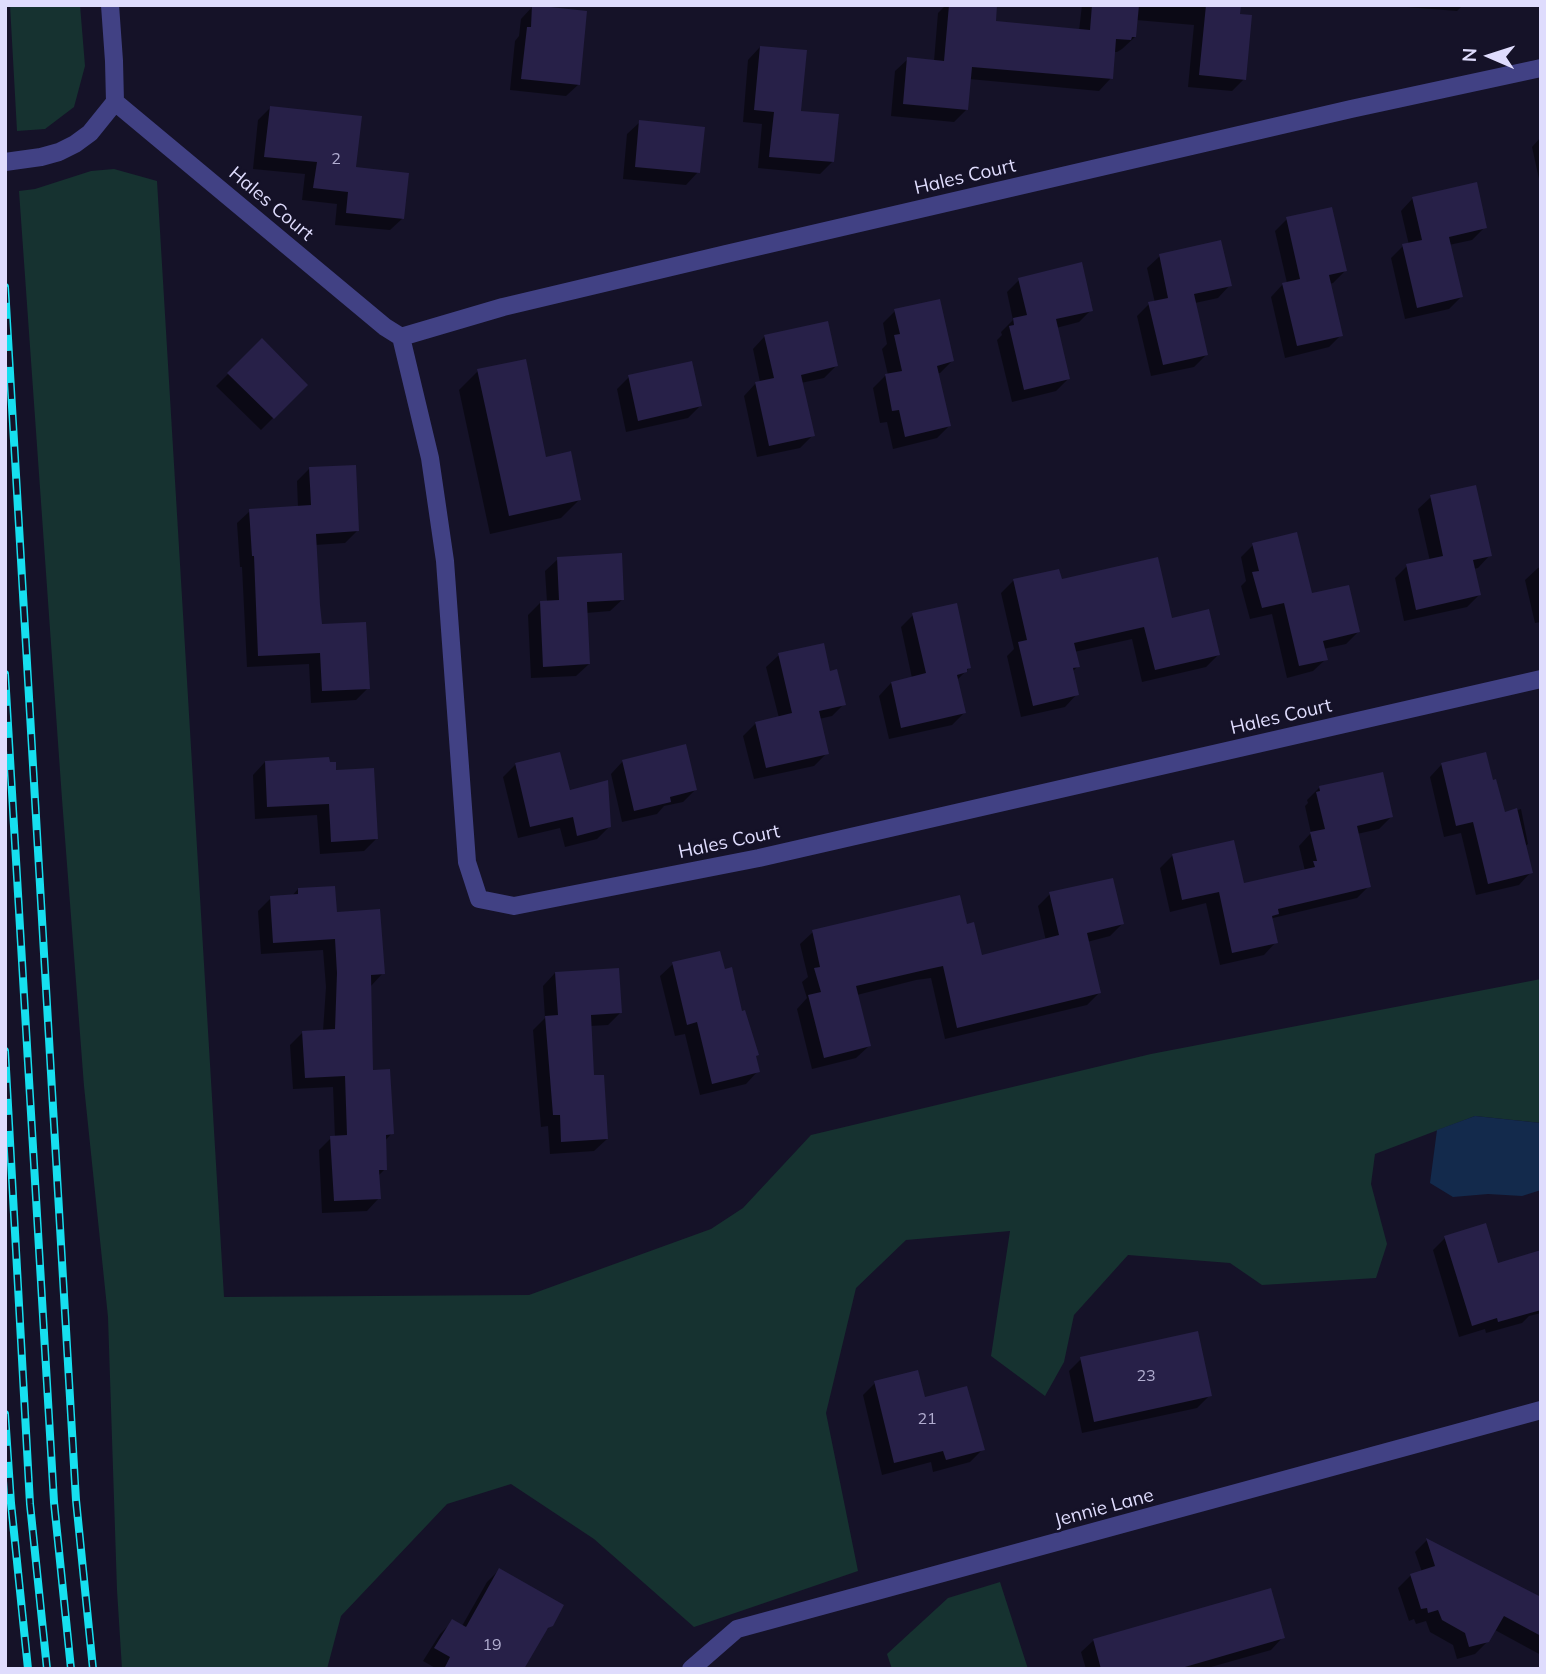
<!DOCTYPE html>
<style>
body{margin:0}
#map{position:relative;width:1546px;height:1674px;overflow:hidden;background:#151228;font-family:Mulish,sans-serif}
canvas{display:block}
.frame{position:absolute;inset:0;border:7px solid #dfdcfd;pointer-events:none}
.north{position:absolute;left:1455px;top:21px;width:70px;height:70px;-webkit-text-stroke:5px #151228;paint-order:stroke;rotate:273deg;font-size:19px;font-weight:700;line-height:28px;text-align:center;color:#dfdcfd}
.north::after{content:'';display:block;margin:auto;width:24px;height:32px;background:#dfdcfd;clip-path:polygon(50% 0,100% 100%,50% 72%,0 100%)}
</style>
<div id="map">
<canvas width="1546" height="1674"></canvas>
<div class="frame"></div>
<div class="north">N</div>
</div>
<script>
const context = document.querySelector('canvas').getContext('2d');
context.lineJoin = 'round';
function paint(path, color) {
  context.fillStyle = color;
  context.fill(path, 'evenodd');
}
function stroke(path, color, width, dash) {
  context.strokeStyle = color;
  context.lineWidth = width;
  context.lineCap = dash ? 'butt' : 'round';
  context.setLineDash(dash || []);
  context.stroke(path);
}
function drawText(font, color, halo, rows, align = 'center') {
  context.font = font + ' Mulish,sans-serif';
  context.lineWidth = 5;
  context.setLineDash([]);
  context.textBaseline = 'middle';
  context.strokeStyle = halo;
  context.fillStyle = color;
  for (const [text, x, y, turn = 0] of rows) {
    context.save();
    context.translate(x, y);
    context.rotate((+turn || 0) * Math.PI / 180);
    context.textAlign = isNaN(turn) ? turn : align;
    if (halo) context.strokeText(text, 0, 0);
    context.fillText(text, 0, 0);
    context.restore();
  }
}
paint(new Path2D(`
 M 10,5 L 80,5 L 85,66 L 74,107 L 45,129 L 17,131 Z
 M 114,169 L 157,181 L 224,1297 L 529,1295 L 711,1229 L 743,1208 L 811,1135 L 1151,1054 L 1541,979 L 1541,1123 L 1475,1116 L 1375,1154 L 1371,1184 L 1387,1244 L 1376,1278 L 1262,1285 L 1230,1263 L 1128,1255 L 1074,1315 L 1064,1362 L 1045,1396 L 991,1356 L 1010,1231 L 906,1240 L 856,1288 L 826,1413 L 858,1571 L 694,1627 L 594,1539 L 511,1484 L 447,1504 L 341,1616 L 327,1669 L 122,1669 L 117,1590 L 108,1317 L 84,1086 L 62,799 L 19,191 L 35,189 L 91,171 Z
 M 1000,1582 L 1028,1669 L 892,1669 L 887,1654 L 948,1598 Z`), '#163230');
paint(new Path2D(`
 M 1475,1116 L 1541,1123 L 1541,1190 L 1522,1196 L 1488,1194 L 1453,1197 L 1430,1183 L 1437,1130 Z`), '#132a4c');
paint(new Path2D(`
 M 946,5 L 995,5 L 994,22 L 1079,31 L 1082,5 L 1239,5 L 1238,16 L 1244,79 L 1232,91 L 1188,87 L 1194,25 L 1136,20 L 1135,37 L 1122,49 L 1117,52 L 1114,52 L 1111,78 L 1099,91 L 969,79 L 966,110 L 954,122 L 891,116 L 895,71 L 908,59 L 934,61 L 938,13 Z
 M 1463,5 L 1457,11 L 1394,6 L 1394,5 Z
 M 533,6 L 579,84 L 566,96 L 510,90 L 515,41 L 519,36 L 521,19 Z
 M 760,47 L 799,113 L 833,161 L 820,174 L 758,168 L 762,124 L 743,122 L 748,60 Z
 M 270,108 L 354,169 L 403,218 L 390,230 L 335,225 L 337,204 L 302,200 L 305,174 L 253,169 L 258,120 Z
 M 640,122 L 698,172 L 686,185 L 623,179 L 627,134 Z
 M 1541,137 L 1541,188 L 1532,147 Z
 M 1413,198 L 1485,227 L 1472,240 L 1449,245 L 1461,297 L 1449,309 L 1405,319 L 1391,258 L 1403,246 L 1409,245 L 1401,211 Z
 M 1287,219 L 1345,271 L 1333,283 L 1329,284 L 1341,335 L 1329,347 L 1285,358 L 1271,297 L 1283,284 L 1287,283 L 1275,231 Z
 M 1160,256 L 1230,285 L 1218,298 L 1195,303 L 1206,355 L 1194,367 L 1151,376 L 1137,316 L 1149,304 L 1155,303 L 1147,268 Z
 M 1019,280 L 1091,310 L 1079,322 L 1056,328 L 1068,379 L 1056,391 L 1012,402 L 997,340 L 1002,335 L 1001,332 L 1013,320 L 1007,292 Z
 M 895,311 L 952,361 L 940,373 L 937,374 L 949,426 L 937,438 L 893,449 L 887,422 L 880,423 L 873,388 L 885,376 L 888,375 L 882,349 L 887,344 L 883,323 Z
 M 765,336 L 836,366 L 824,378 L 801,383 L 813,435 L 800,448 L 757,457 L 744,396 L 756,383 L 760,382 L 753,349 Z
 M 262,340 L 306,385 L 261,430 L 216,386 Z
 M 478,371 L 545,459 L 579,500 L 561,518 L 490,534 L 459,390 Z
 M 629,377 L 700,406 L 688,418 L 626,432 L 617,389 Z
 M 309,469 L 358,530 L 345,543 L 315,545 L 320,626 L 368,688 L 356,700 L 311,703 L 309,664 L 247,667 L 242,567 L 240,567 L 237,523 L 250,511 L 298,508 L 297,481 Z
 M 1431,497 L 1490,555 L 1478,568 L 1473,569 L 1479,595 L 1467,607 L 1404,621 L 1395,578 L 1407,566 L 1430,561 L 1418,509 Z
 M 1253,545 L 1310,595 L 1358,632 L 1346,644 L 1323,649 L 1326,659 L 1313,671 L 1287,678 L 1272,614 L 1250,619 L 1241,586 L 1246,581 L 1241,557 Z
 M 558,559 L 623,599 L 610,611 L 586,613 L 589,664 L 576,676 L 531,678 L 528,615 L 540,603 L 547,602 L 545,571 Z
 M 1541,567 L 1541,622 L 1535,623 L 1525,580 L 1538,568 Z
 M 1013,581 L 1060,581 L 1171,621 L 1218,655 L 1206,667 L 1142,682 L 1132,639 L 1074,652 L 1078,666 L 1072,672 L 1077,694 L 1065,707 L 1021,717 L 1007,656 L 1014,649 L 1001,593 Z
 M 913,615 L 970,667 L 956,681 L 964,713 L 952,725 L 889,739 L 879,696 L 891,683 L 912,678 L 901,627 Z
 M 779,655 L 829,673 L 844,704 L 832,716 L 819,719 L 827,753 L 814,766 L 754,779 L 743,736 L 756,723 L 779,718 L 766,667 Z
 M 623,761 L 695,790 L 683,802 L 664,806 L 657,814 L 622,822 L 611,774 Z
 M 265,762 L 335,772 L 376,839 L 364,851 L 320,854 L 317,815 L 255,819 L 253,775 Z
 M 516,764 L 569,792 L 609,827 L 597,839 L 565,847 L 560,828 L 518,838 L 503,777 Z
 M 1442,764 L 1504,814 L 1521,809 L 1528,844 L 1525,846 L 1531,872 L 1519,885 L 1476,895 L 1461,833 L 1444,837 L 1430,777 Z
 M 1319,788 L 1391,817 L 1379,829 L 1357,834 L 1369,886 L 1357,898 L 1273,918 L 1271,920 L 1276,942 L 1264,955 L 1220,965 L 1206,903 L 1170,912 L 1160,868 L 1172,856 L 1243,885 L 1305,871 L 1299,846 L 1311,833 L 1305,806 L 1308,803 L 1307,800 Z
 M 298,889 L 335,914 L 383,973 L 371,986 L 371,1072 L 392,1133 L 384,1142 L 385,1169 L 378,1176 L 379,1198 L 367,1211 L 322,1213 L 319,1150 L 331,1138 L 335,1138 L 333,1087 L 293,1089 L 290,1045 L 303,1032 L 323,1031 L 326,987 L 323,950 L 261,954 L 258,911 L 271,898 L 291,897 Z
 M 1050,894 L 1122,924 L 1110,936 L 1087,942 L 1099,993 L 1087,1005 L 945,1039 L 931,978 L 916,980 L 857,995 L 869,1046 L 856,1058 L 812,1069 L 797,1009 L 807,998 L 802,982 L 808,977 L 800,944 L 813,932 L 965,926 L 981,957 L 1046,941 L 1038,906 Z
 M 673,964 L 754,1057 L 758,1071 L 746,1084 L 700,1095 L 685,1034 L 675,1036 L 660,976 Z
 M 555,973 L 620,1013 L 608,1025 L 590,1026 L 593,1077 L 607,1139 L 594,1151 L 550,1154 L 548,1126 L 541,1127 L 533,1030 L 545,1018 L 543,986 Z
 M 1445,1238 L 1497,1265 L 1541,1252 L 1541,1313 L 1529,1316 L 1522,1323 L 1486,1333 L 1485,1329 L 1459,1337 L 1433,1250 Z
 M 1081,1359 L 1210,1395 L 1197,1408 L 1082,1433 L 1069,1371 Z
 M 875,1383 L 924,1399 L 983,1449 L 970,1462 L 933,1472 L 931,1462 L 882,1475 L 863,1395 Z
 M 1427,1540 L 1541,1604 L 1541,1655 L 1495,1630 L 1488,1641 L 1475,1654 L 1457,1659 L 1453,1645 L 1430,1632 L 1426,1621 L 1416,1624 L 1414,1619 L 1409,1621 L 1398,1588 L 1411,1575 L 1422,1572 L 1415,1552 Z
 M 499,1570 L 552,1625 L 542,1634 L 522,1669 L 437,1669 L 423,1661 L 440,1634 L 453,1621 L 462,1626 L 487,1582 Z
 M 1283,1637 L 1271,1650 L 1204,1669 L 1086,1669 L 1081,1652 L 1094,1640 Z`), '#0007');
paint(new Path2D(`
 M 532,5 L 587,11 L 580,85 L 521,79 L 527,27 L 531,27 Z
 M 949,5 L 997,5 L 996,21 L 1090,30 L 1092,5 L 1139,5 L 1136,37 L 1132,37 L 1131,40 L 1116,39 L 1113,79 L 972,67 L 968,110 L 903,104 L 907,57 L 944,61 Z
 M 1206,5 L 1241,5 L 1240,14 L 1252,15 L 1246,80 L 1199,75 Z
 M 760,46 L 807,50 L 801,111 L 839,114 L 834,162 L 769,157 L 774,112 L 754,110 Z
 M 270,106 L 362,116 L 356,167 L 409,173 L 404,219 L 346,213 L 348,192 L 313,188 L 317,162 L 264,157 Z
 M 639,120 L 705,127 L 700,173 L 635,167 Z
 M 1477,182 L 1487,228 L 1449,237 L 1463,297 L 1417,308 L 1402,244 L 1422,240 L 1412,197 Z
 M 1332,207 L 1347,271 L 1329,275 L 1343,336 L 1297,346 L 1282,283 L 1300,279 L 1286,217 Z
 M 1221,240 L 1232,286 L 1194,294 L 1208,355 L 1163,365 L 1148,302 L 1168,298 L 1159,254 Z
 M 1082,262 L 1093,311 L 1056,319 L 1070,379 L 1024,390 L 1009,326 L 1014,325 L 1013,318 L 1027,315 L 1018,278 Z
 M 940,299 L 954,361 L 937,366 L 951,426 L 905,437 L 899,410 L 892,411 L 885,374 L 902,371 L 894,335 L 900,334 L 894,309 Z
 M 828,321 L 838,366 L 801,375 L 815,436 L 769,446 L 755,382 L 774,378 L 764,335 Z
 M 262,338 L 308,385 L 274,419 L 227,373 Z
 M 526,359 L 546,457 L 571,451 L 581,500 L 509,516 L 477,369 Z
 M 692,361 L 702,406 L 638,421 L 628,375 Z
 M 356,465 L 359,531 L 316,534 L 320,605 L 322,624 L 366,622 L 370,689 L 322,691 L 320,653 L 258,656 L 254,556 L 252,556 L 249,509 L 311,505 L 309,467 Z
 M 1476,485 L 1492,556 L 1473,560 L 1481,595 L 1416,610 L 1406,564 L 1443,556 L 1430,495 Z
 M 1297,532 L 1312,593 L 1349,585 L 1360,632 L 1323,641 L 1328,660 L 1299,666 L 1284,603 L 1262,608 L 1252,572 L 1259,571 L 1252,543 Z
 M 622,553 L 624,600 L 587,602 L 590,664 L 543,667 L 540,601 L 559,600 L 557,557 Z
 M 1158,557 L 1172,618 L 1209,609 L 1220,655 L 1155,670 L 1144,627 L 1074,643 L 1080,667 L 1073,668 L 1079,695 L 1033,706 L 1018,642 L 1027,640 L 1013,579 L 1059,569 L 1062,579 Z
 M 957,603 L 971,668 L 967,669 L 967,672 L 957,675 L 966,713 L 901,728 L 891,682 L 926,673 L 912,613 Z
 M 824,643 L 830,671 L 837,669 L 846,705 L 819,711 L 829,754 L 766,768 L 755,722 L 792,713 L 778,653 Z
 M 686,744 L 697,790 L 670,797 L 671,802 L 634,811 L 622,760 Z
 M 560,752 L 570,790 L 608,780 L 611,827 L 577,836 L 573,817 L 530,827 L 515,763 Z
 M 1486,752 L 1493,780 L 1496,779 L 1505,812 L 1517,808 L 1533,873 L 1488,884 L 1473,822 L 1456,826 L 1441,763 Z
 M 329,757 L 330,762 L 336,762 L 336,770 L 374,768 L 378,839 L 331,842 L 329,804 L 267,807 L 265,761 Z
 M 1383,772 L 1393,817 L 1357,826 L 1371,887 L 1278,909 L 1279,914 L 1272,916 L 1278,943 L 1232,953 L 1219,892 L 1182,900 L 1172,854 L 1234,840 L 1244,883 L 1315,867 L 1313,861 L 1317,861 L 1310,832 L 1325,829 L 1316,792 L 1320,791 L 1319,786 Z
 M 1113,878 L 1124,924 L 1087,933 L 1101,993 L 957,1028 L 943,966 L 929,969 L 856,986 L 871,1046 L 824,1058 L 808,995 L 821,992 L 814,968 L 820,967 L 812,930 L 960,895 L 967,924 L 974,922 L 982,955 L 1059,935 L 1049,892 Z
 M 335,886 L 337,912 L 380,909 L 385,974 L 371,975 L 373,1070 L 390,1069 L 394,1134 L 386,1135 L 387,1170 L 379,1170 L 381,1199 L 334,1201 L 330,1136 L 347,1135 L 345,1076 L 305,1078 L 302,1031 L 335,1029 L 337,973 L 335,939 L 273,943 L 270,896 L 298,894 L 298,888 Z
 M 720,951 L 725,969 L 732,967 L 742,1011 L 745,1010 L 759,1055 L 756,1056 L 760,1072 L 712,1084 L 697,1022 L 687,1025 L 672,962 Z
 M 619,968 L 622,1013 L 591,1015 L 594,1075 L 604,1075 L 608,1139 L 561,1142 L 560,1115 L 553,1115 L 545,1016 L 558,1015 L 555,972 Z
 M 1486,1223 L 1498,1263 L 1541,1250 L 1541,1310 L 1498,1322 L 1497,1318 L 1472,1326 L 1444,1236 Z
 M 1198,1331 L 1212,1396 L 1094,1422 L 1080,1357 Z
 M 918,1370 L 925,1397 L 967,1386 L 985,1450 L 946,1460 L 943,1451 L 894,1463 L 874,1381 Z
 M 1426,1538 L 1541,1597 L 1541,1636 L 1504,1616 L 1489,1642 L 1469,1647 L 1465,1633 L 1442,1620 L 1438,1610 L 1428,1613 L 1427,1608 L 1421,1609 L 1410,1574 L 1435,1566 Z
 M 499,1568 L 564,1605 L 553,1626 L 548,1628 L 524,1669 L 444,1669 L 450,1657 L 434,1648 L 452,1619 L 466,1627 Z
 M 1271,1588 L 1285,1638 L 1178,1669 L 1101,1669 L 1093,1639 Z`), '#272048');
stroke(new Path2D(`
 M 115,102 L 385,327 L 401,337 L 430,458 L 445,561 L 467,862 L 479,899 L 514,906 L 759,858 L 1541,679
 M 5,162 L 41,157 L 59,152 L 75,144 L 90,133 L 115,102 L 114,61 L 110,5
 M 401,337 L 503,307 L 726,254 L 1351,109 L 1541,68
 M 691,1669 L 737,1629 L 1541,1410`), '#414184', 18);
const rail = new Path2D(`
 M 5,287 L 76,1500 L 93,1669
 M 5,674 L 54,1502 L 71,1669
 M 5,1051 L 30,1504 L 47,1669
 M 5,1414 L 11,1503 L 28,1669`);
stroke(rail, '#16dfef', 8);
stroke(rail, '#151228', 5, [16]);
drawText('16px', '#b1add0', null, [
 ["2",336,159],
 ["23",1146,1376],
 ["21",927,1419],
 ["19",492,1645]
]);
drawText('19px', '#dfdcfd', '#151228', [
 ["Hales Court",965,177,-13],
 ["Hales Court",271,204,40],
 ["Hales Court",1281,717,-13],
 ["Hales Court",729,842,-12],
 ["Jennie Lane",1104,1508,-15]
]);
</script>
